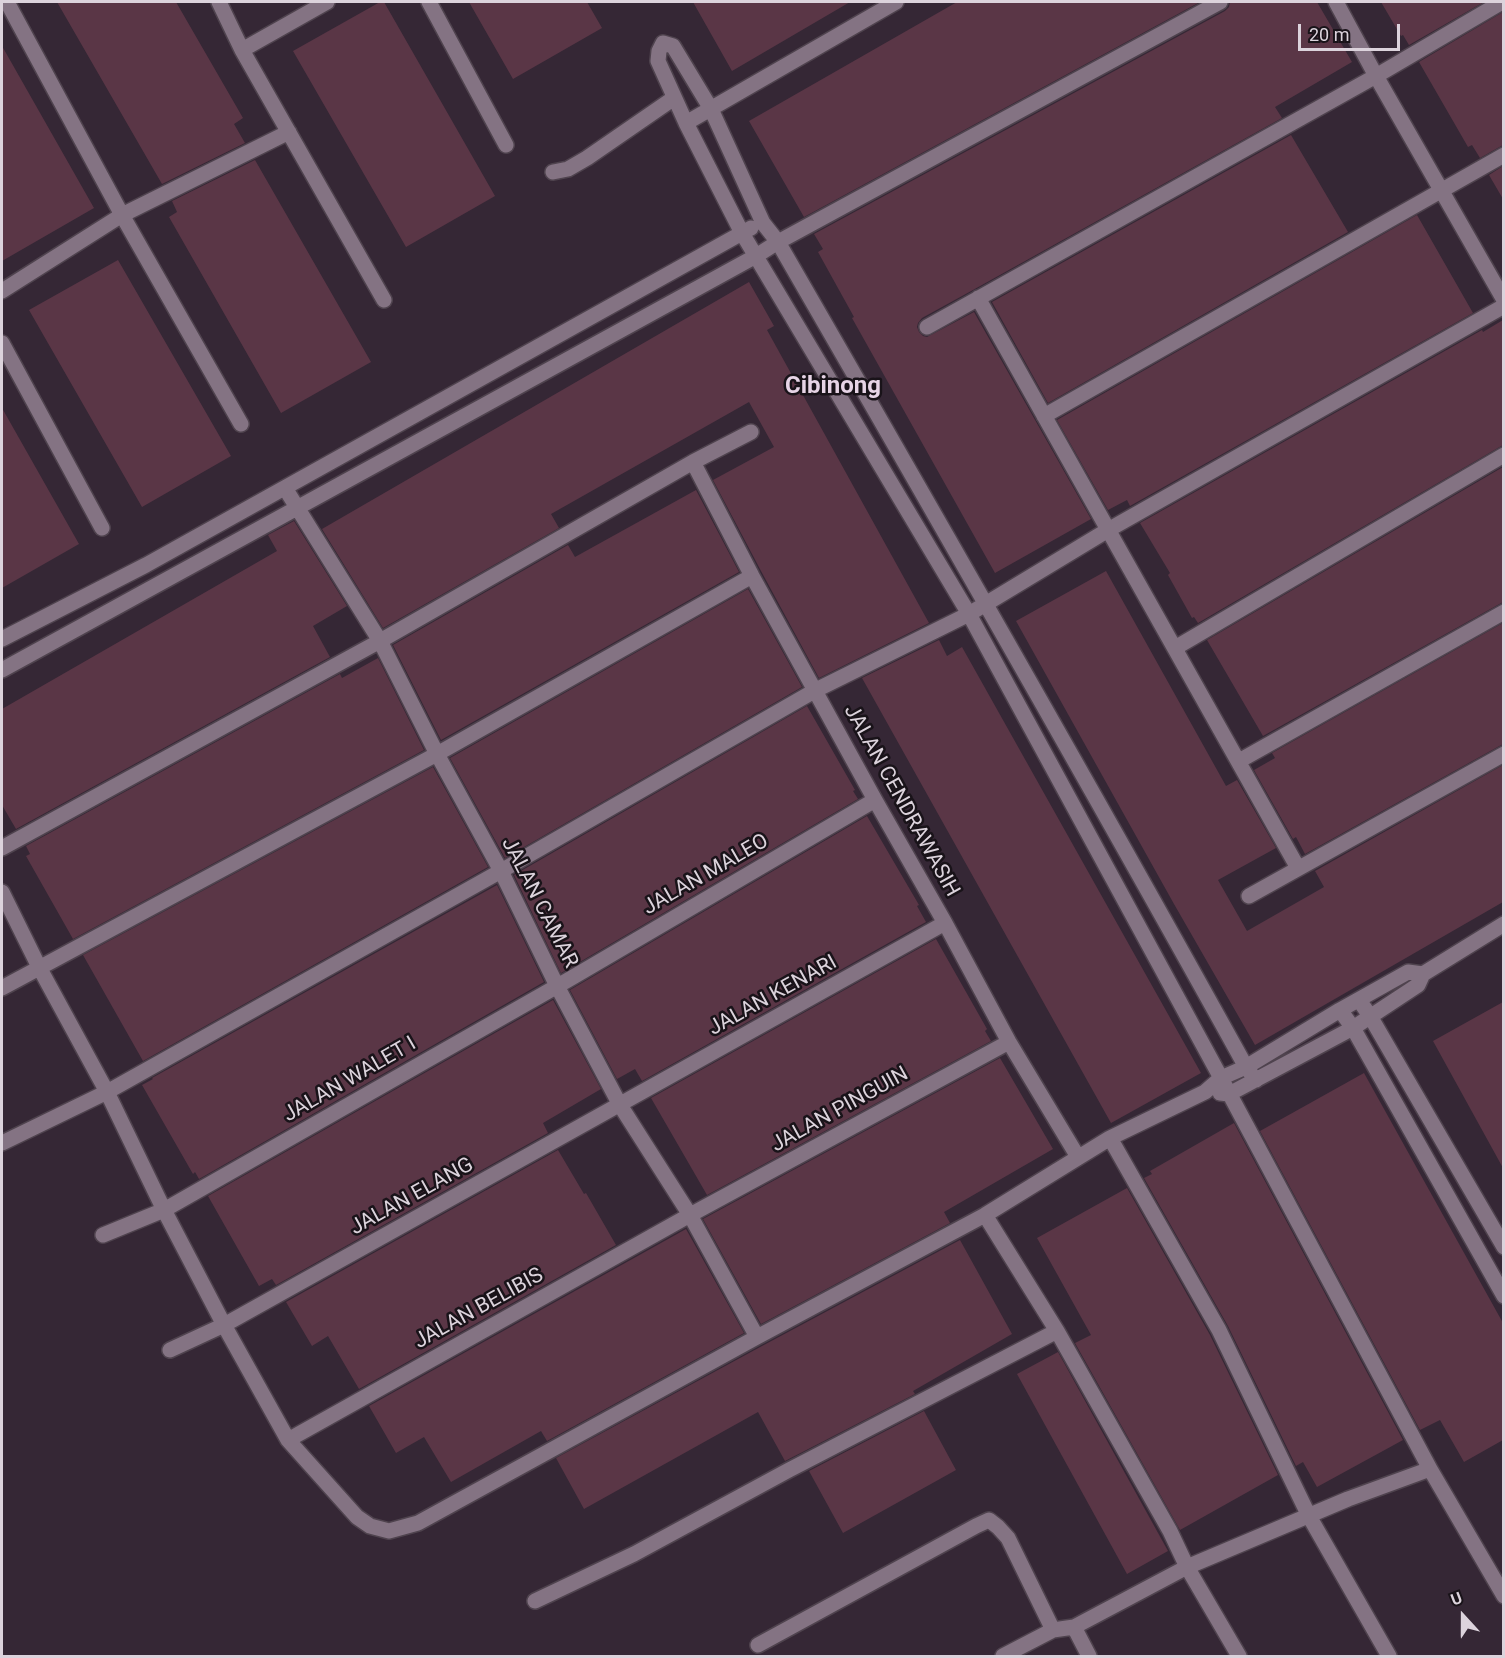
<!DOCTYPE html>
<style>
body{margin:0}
#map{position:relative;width:1505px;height:1658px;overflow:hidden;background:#352735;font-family:Roboto,sans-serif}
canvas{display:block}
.frame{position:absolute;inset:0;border:3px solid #dcd3dc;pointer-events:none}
.north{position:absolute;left:1433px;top:1586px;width:60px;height:60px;-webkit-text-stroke:4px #191319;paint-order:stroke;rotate:339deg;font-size:16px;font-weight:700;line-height:24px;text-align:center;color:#dcd3dc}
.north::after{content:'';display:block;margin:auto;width:21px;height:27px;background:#dcd3dc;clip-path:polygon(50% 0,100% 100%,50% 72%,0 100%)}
.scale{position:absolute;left:1298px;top:24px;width:102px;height:27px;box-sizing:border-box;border:3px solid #dcd3dc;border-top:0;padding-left:8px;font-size:18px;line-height:21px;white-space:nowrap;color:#dcd3dc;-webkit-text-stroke:4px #191319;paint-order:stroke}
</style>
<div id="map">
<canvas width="1505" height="1658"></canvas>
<div class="frame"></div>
<div class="north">U</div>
<div class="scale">20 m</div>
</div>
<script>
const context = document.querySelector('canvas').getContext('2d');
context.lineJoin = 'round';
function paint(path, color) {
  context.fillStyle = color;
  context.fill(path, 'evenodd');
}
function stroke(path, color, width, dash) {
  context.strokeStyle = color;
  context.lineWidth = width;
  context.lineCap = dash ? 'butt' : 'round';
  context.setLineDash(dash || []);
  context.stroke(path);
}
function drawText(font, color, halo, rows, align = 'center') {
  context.font = font + ' Roboto,sans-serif';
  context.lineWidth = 5;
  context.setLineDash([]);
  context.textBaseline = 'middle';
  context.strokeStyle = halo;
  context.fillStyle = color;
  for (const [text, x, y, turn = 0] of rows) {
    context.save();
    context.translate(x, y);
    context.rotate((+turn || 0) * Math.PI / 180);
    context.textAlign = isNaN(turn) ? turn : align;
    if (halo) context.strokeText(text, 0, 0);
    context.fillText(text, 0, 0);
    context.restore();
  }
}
paint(new Path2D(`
 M 57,2 L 176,2 L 243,118 L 234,124 L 245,143 L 162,184 Z
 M 380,2 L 384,2 L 495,196 L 406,247 L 293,51 Z
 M 469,2 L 587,2 L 602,28 L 513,79 Z
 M 693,2 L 850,2 L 732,71 Z
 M 957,2 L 1200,2 L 804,217 L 749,121 Z
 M 1230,2 L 1317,2 L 1352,62 L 1275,107 L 1282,118 L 973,290 L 922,318 L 918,323 L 917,327 L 919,332 L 923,336 L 927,337 L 974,312 L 1091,519 L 995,573 L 852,318 L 854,317 L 818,252 L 823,249 L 814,234 L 1225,11 L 1229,7 Z
 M 1381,2 L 1484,2 L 1409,45 L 1403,35 L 1401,36 Z
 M 1503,12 L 1503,145 L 1480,158 L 1472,145 L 1468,147 L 1419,62 Z
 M 2,46 L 94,208 L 2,261 Z
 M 1291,135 L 1348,232 L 1048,403 L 992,302 Z
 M 255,160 L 371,362 L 281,413 L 169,217 L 177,212 L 172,201 Z
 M 1503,166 L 1503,199 L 1489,175 Z
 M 1417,215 L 1473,313 L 1130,506 L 1127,500 L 1108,510 L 1057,420 Z
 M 118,260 L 231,456 L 142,507 L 29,310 Z
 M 749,282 L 774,326 L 767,330 L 929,623 L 819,678 L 761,571 L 713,480 L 774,447 L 749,402 L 551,514 L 559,528 L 383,628 L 322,529 Z
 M 1503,320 L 1503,445 L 1198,623 L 1194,617 L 1192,618 L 1168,575 L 1170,573 L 1140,523 L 1482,330 L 1483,332 Z
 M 2,408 L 79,544 L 2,588 Z
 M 1503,467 L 1503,602 L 1263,736 L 1207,640 Z
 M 696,490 L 739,572 L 441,740 L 393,645 L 568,545 L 575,557 Z
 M 294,521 L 347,606 L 313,626 L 330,657 L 16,829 L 2,805 L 2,709 L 277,551 L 268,535 Z
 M 1106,571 L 1226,786 L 1237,780 L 1276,848 L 1218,880 L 1247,931 L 1324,887 L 1315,871 L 1503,765 L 1503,902 L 1255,1045 L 1174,904 L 1016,621 Z
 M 748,589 L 802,687 L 505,858 L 450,758 Z
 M 1503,623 L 1503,744 L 1305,854 L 1296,837 L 1293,839 L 1254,770 L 1275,758 L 1272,753 Z
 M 939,640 L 947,656 L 962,647 L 1201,1073 L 1111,1123 L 862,678 Z
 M 378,658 L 424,750 L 73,939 L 26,856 L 30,854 L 26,846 L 340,674 L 342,678 Z
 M 807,706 L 855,790 L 853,791 L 858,799 L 561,973 L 514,875 Z
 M 433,767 L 488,867 L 143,1061 L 83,955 Z
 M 867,816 L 919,905 L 917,906 L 926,922 L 642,1081 L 635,1069 L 617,1079 L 570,990 Z
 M 497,885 L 544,982 L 199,1179 L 195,1172 L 193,1174 L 142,1085 L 153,1079 L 152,1078 Z
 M 936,939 L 987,1029 L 985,1031 L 991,1041 L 707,1195 L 651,1098 Z
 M 553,1000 L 601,1089 L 543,1123 L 548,1133 L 276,1285 L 272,1279 L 259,1286 L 208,1196 Z
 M 1503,1002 L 1503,1168 L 1433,1041 Z
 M 1000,1058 L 1053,1149 L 944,1212 L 950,1223 L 761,1324 L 703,1219 Z
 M 1364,1073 L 1503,1323 L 1503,1440 L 1464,1462 L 1440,1420 L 1420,1430 L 1260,1131 Z
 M 1234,1123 L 1403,1440 L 1317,1487 L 1303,1462 L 1296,1466 L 1228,1326 L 1144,1178 L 1152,1174 L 1150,1171 Z
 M 558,1150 L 584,1194 L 586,1193 L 616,1245 L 359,1389 L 328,1336 L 312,1346 L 286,1302 Z
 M 1127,1188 L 1210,1335 L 1278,1475 L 1180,1530 L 1075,1343 L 1091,1335 L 1037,1238 Z
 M 686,1229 L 744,1333 L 547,1441 L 541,1431 L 451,1482 L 424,1437 L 396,1453 L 369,1406 Z
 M 960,1240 L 1012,1334 L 913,1391 L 915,1394 L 785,1461 L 758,1412 L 584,1509 L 556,1458 L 762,1346 Z
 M 1058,1352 L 1168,1551 L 1127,1574 L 1017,1374 Z
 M 924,1411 L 956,1470 L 843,1533 L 809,1471 Z`), '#5a3646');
const minor = new Path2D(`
 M 7,2 L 122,215 L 241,424
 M 219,2 L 242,50 L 384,300
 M 429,2 L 506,145
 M 1336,2 L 1376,76 L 1504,300
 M 242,50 L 327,2
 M 686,123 L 896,2
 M 553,172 L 568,169 L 587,158 L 674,98
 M 2,291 L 122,215 L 289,132
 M 978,298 L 1298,868
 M 927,327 L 1376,76 L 1502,2
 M 2,343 L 102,528
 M 1044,416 L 1504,155
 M 693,462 L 752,576 L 875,800 L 945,923 L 1009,1042 L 1078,1157
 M 285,488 L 380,641 L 437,754 L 501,871 L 557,986 L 620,1105 L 690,1215 L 757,1337
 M 2,639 L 146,565 L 751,228
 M 1175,648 L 1504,455
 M 2,670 L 756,256 L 778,242 L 1220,2
 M 1239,761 L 1504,612
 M 2,848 L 380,641 L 693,462 L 751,432
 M 2,892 L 39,967 L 107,1092 L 164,1210 L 224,1325 L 288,1440 L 357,1517 L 370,1526 L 389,1531 L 418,1523 L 757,1337 L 985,1215 L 1110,1138 L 1205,1092 L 1221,1078 L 1246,1067 L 1340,1010 L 1408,972 L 1423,974
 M 1249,896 L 1504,754
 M 1423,974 L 1504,924
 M 2,988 L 437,754 L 752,576
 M 1359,1000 L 1370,1016 L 1504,1247
 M 1340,1010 L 1353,1028 L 1504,1296
 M 1220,1093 L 1229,1094 L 1353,1028 L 1418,985 L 1423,974
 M 1110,1138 L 1219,1330 L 1309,1516 L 1389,1656
 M 2,1143 L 107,1092 L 501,871 L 816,690 L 969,614 L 1108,530 L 1504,306
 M 985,1215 L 1057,1331 L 1170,1531 L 1187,1567 L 1348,1499 L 1430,1469 L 1221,1078 L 969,614 L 742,233 L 686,123 L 658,61 L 659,51 L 663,43 L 673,46 L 711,109 L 763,223 L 778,242 C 936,516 1093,790 1246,1067 L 1256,1080
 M 103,1235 L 164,1210 L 568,980 L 875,800
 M 170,1350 L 224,1325 L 945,923
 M 288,1440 L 690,1215 L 1009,1042
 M 1430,1469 L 1504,1596
 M 535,1601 L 634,1554 L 789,1470 L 1057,1331
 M 1074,1627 L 1089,1656
 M 758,1645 L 976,1526 L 989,1520 L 998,1527 L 1008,1538 L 1053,1630
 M 1003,1656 L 1053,1630 L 1074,1627 L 1187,1567 L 1239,1656`);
stroke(minor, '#4f434e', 18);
stroke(minor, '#847383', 15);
drawText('21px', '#dcd3dc', '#191319', [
 ["JALAN CENDRAWASIH",901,801,61],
 ["JALAN MALEO",706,875,-30],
 ["JALAN CAMAR",539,903,63],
 ["JALAN KENARI",773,996,-29],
 ["JALAN WALET I",350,1080,-30],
 ["JALAN PINGUIN",840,1110,-29],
 ["JALAN ELANG",412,1197,-29],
 ["JALAN BELIBIS",479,1309,-29]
]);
drawText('bold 24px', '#e7d4e6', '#191319', [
 ["Cibinong",833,387]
]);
</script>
